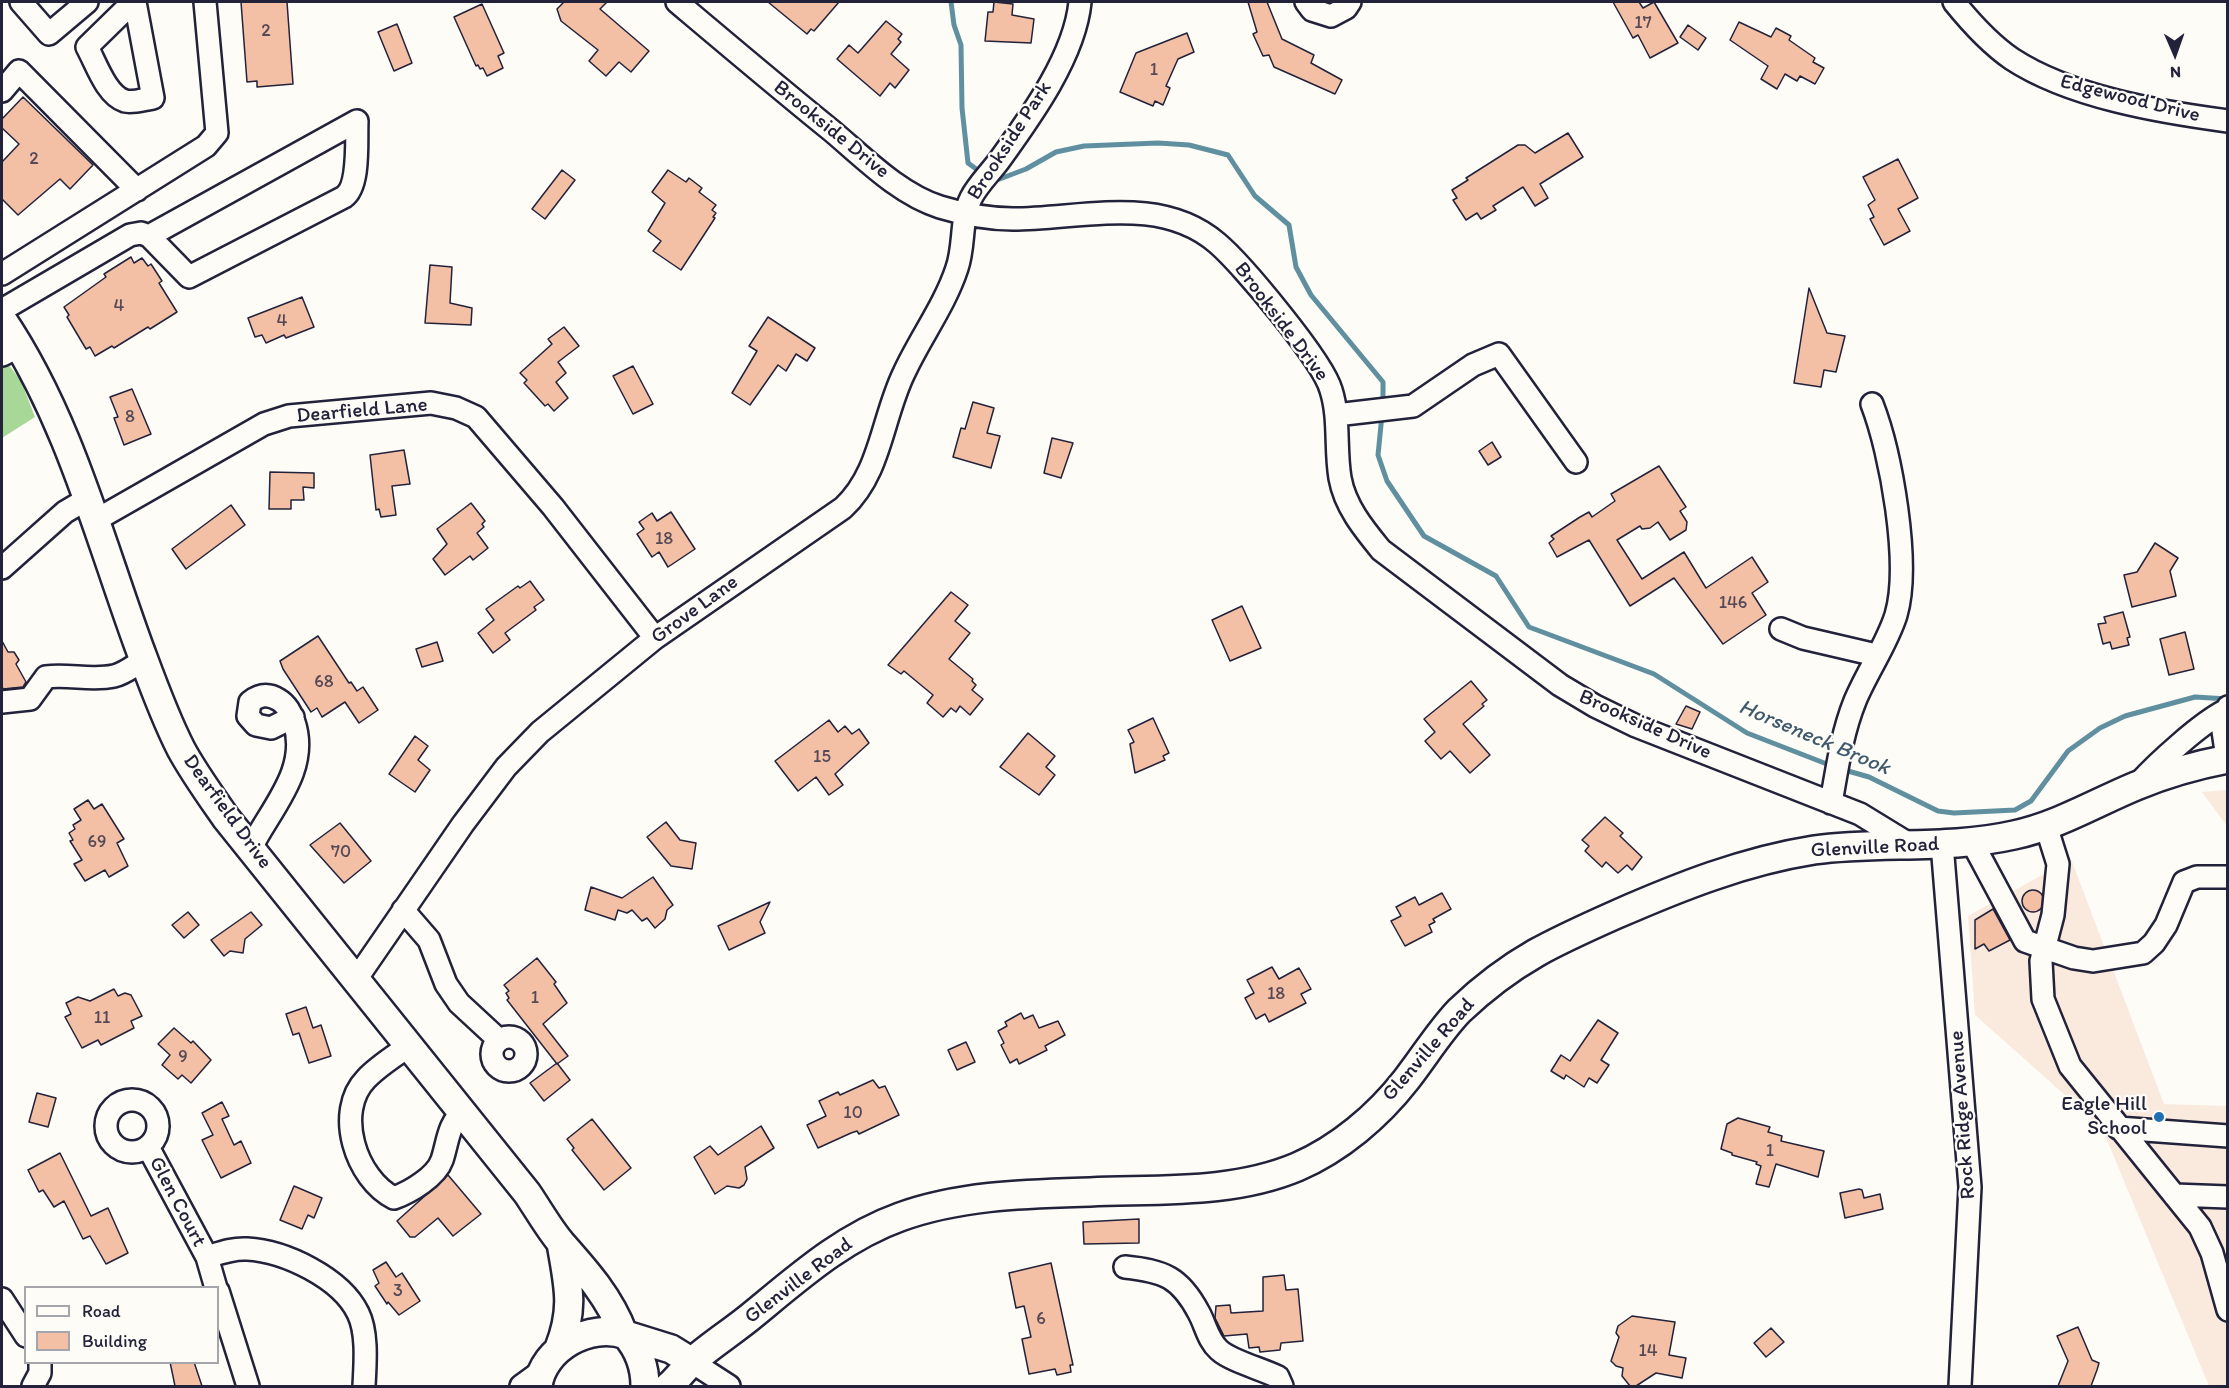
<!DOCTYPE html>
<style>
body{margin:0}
#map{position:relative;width:2229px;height:1388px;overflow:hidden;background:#fdfcf7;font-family:Itim,sans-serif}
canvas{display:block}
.frame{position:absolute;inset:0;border:3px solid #22223b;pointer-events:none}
.legend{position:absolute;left:24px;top:1286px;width:195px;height:78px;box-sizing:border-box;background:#fdfcf7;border:2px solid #a5a5ac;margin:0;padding:8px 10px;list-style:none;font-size:18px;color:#22223b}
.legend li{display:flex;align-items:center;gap:12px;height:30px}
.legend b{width:30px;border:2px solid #a5a5ac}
.north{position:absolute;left:2145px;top:24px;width:60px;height:60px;-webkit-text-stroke:4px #fdfcf7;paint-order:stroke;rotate:178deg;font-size:16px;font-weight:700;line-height:24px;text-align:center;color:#22223b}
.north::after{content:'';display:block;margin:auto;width:21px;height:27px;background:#22223b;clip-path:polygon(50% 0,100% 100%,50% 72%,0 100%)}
</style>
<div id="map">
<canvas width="2229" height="1388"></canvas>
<div class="frame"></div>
<ul class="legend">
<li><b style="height:8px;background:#fdfcf7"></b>Road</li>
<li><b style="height:16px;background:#f3bfa5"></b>Building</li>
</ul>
<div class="north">N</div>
</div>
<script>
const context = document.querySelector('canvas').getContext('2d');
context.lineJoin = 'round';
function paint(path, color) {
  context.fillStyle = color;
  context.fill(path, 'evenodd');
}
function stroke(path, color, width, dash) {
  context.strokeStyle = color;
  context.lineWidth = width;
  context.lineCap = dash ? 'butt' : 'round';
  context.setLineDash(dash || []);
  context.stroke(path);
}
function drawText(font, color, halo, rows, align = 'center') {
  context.font = font + ' Itim,sans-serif';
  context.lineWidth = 4.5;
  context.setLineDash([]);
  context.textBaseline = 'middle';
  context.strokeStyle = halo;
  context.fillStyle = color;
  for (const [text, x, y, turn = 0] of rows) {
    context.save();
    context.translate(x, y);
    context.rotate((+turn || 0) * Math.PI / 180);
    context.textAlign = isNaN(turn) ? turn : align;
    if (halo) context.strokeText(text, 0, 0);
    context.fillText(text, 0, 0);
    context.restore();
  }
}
paint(new Path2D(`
 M 2227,790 L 2228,790 L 2227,826 L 2202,792 Z
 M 2071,859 L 2164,1104 L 2227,1106 L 2227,1386 L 2209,1386 L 2102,1128 L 1975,1015 L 1968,916 Z`), '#faeade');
paint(new Path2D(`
 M 2,356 L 21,381 L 35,417 L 2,438 Z`), '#a8d898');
stroke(new Path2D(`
 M 951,2 L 954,25 L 961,45 L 962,108 L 968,163 L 983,174
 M 991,178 L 997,180 L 1026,169 L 1056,152 L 1084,146 L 1158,143 L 1189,145 L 1228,155 L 1255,196 L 1289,225 L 1296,267 L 1311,295 L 1383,382 L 1383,406
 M 1382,415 L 1378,455 L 1387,481 L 1424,536 L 1496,576 L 1529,627 L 1654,674 L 1747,733 L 1832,766
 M 1841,769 L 1869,777 L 1938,811 L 1954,813 L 2015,810 L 2031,801 L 2068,751 L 2100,728 L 2125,716 L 2195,697 L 2228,699`), '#60909f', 5);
const building = new Path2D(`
 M 241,2 L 287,2 L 293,84 L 257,87 L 257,81 L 247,82 Z
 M 564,2 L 607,2 L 600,9 L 649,51 L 631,72 L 619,62 L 606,76 L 589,61 L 598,50 L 561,21 L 557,9 Z
 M 768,2 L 839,2 L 814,31 L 811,29 L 807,34 Z
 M 994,2 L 1013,4 L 1012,15 L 1034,19 L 1031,43 L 985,41 L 988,12 L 993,12 Z
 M 1248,2 L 1267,2 L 1282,39 L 1314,55 L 1311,63 L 1342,80 L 1335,94 L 1274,67 L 1269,55 L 1263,56 L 1253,34 L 1257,32 Z
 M 1613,2 L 1639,2 L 1643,8 L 1654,2 L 1678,43 L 1650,58 L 1638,35 L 1633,38 Z
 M 482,4 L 504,53 L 498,56 L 503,68 L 487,76 L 483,68 L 480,69 L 478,65 L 476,66 L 454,17 Z
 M 886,21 L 902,34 L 898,39 L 901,42 L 891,54 L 909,70 L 895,88 L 890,83 L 880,96 L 837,59 L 849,45 L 858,53 Z
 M 1739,22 L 1771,37 L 1776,28 L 1791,36 L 1789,40 L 1815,58 L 1813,62 L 1824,68 L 1815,84 L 1800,76 L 1797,81 L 1785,74 L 1777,89 L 1761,79 L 1768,66 L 1730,40 Z
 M 397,24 L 412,63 L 394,71 L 378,32 Z
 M 1688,25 L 1706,38 L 1698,50 L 1680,37 Z
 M 1187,33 L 1194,52 L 1178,59 L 1166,86 L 1170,88 L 1163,105 L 1155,101 L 1153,106 L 1120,92 L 1136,53 Z
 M 23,97 L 93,165 L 70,189 L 60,179 L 18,215 L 2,199 L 2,162 L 19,144 L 2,128 L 2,119 Z
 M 1568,133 L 1583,157 L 1540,184 L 1548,198 L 1535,206 L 1523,187 L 1493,206 L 1496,210 L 1481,219 L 1477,213 L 1466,220 L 1453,200 L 1457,198 L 1452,190 L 1468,180 L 1466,178 L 1518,145 L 1525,145 L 1535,153 Z
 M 1898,159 L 1918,198 L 1898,209 L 1910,231 L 1884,245 L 1870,219 L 1874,217 L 1868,205 L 1875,200 L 1863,177 Z
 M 562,170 L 575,180 L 545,219 L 532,209 Z
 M 668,170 L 686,182 L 689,178 L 702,188 L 699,192 L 716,205 L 712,210 L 716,213 L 713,217 L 715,218 L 681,270 L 653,251 L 661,241 L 648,231 L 665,203 L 652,192 Z
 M 131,257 L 134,263 L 142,258 L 148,266 L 151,264 L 162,281 L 159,283 L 177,312 L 150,329 L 148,327 L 114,348 L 112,346 L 95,356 L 90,347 L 86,349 L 67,317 L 69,315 L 64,307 L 106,277 L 104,274 Z
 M 430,265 L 452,267 L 450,303 L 472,308 L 471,325 L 425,323 Z
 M 1809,288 L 1827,333 L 1845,336 L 1836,372 L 1824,370 L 1821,387 L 1794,383 Z
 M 302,297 L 314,327 L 286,338 L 284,335 L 266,343 L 262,335 L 255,337 L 248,318 Z
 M 768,317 L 815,348 L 807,361 L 796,354 L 786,371 L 778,365 L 750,405 L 732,393 L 757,351 L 749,346 Z
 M 564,327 L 579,346 L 558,362 L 566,373 L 556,382 L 568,398 L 554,411 L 548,404 L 545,406 L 524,383 L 527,380 L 520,373 L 552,344 L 548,339 Z
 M 633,366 L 653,404 L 633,414 L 613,376 Z
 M 132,389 L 151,434 L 124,445 L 114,418 L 118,417 L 110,397 Z
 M 973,402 L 994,408 L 987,433 L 1000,436 L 991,468 L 953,457 L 961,428 L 965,429 Z
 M 1052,438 L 1073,443 L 1061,478 L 1044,473 Z
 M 1492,442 L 1501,457 L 1488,465 L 1479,451 Z
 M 404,450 L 410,484 L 392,486 L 396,515 L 381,517 L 379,509 L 376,510 L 370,455 Z
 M 1659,466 L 1686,507 L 1680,511 L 1687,522 L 1686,530 L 1670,540 L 1658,522 L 1650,528 L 1642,529 L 1640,526 L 1617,540 L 1642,579 L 1684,552 L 1706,588 L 1752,557 L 1768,582 L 1752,593 L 1766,615 L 1723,644 L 1674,578 L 1630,606 L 1589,540 L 1557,557 L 1549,543 L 1554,539 L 1551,536 L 1580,517 L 1589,512 L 1592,517 L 1615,501 L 1611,494 Z
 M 270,472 L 314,473 L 314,488 L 303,487 L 304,500 L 291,500 L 291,509 L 269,509 Z
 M 471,503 L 485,521 L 482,524 L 484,527 L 477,533 L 488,548 L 473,560 L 470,556 L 445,575 L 433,559 L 447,544 L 437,529 Z
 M 231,505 L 245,525 L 186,569 L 172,549 Z
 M 671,512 L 695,549 L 668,567 L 659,552 L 652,557 L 637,534 L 644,529 L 639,522 L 652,513 L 657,521 Z
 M 2155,543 L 2178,558 L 2170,571 L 2176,596 L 2132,607 L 2124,575 L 2137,572 Z
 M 530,581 L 544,600 L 534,607 L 536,610 L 505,633 L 510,640 L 493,653 L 478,633 L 494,620 L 486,609 L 518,586 L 520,588 Z
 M 951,592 L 968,605 L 955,621 L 970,633 L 949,659 L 973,679 L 972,681 L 976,685 L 972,690 L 983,699 L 970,715 L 960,706 L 956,712 L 951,708 L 943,717 L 927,703 L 933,695 L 904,671 L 901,674 L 888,665 Z
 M 1242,606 L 1261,648 L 1230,661 L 1212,620 Z
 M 2123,612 L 2130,637 L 2127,638 L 2129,645 L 2112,649 L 2110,642 L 2103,644 L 2098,624 L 2106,623 L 2104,617 Z
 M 2185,632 L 2194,669 L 2169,675 L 2160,639 Z
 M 318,636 L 349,683 L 351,682 L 357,691 L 363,687 L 378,710 L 359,723 L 345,702 L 322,717 L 317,708 L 311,712 L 283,669 L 280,661 Z
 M 2,641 L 8,652 L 14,652 L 19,660 L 16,664 L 26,682 L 23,687 L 3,689 L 2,686 Z
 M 437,642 L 443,661 L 422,667 L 416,649 Z
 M 1471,681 L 1487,700 L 1482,704 L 1484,706 L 1463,724 L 1490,755 L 1470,773 L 1450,751 L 1441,759 L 1425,741 L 1435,732 L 1424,719 Z
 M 1686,706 L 1700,712 L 1692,729 L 1676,724 Z
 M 1153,718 L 1169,753 L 1163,756 L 1165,760 L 1135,773 L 1130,744 L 1134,742 L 1128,730 Z
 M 829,720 L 838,732 L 845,726 L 852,734 L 859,729 L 869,743 L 835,774 L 843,785 L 829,795 L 816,777 L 798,791 L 775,761 Z
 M 1028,733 L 1055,756 L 1046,767 L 1055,775 L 1039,795 L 1000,767 Z
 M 415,736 L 428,746 L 418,760 L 430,770 L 415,792 L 389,774 Z
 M 88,800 L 94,809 L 102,804 L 124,839 L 117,843 L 128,866 L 109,877 L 105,870 L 85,881 L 74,864 L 82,860 L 70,841 L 73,840 L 69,833 L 75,829 L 73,825 L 81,820 L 74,809 Z
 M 1605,817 L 1623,833 L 1620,836 L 1642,857 L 1632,870 L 1627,865 L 1618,873 L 1606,862 L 1602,867 L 1585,851 L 1589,846 L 1582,840 Z
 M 666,822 L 680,840 L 696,843 L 692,869 L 671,866 L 647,837 Z
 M 340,823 L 371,861 L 344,883 L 310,845 Z
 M 653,877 L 673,905 L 667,910 L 665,919 L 655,928 L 647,918 L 642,921 L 632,910 L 627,913 L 618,910 L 615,920 L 585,910 L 591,887 L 622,898 Z
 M2022 901a11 11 0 1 1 22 0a11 11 0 1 1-22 0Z
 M 1442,893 L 1451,909 L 1433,919 L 1435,922 L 1429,925 L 1432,932 L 1405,946 L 1391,921 L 1401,916 L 1396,907 L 1415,897 L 1419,905 Z
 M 770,902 L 760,922 L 765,933 L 729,950 L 718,926 Z
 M 1993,909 L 2010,940 L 1989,951 L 1984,944 L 1975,949 L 1975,920 Z
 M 188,912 L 199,925 L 184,938 L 172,925 Z
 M 251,912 L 262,925 L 245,939 L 243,953 L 230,951 L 224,956 L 211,940 Z
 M 537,958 L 556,982 L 554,984 L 567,1003 L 543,1024 L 568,1056 L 557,1064 L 507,1000 L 509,998 L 506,993 L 509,991 L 504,985 Z
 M 1272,967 L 1279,979 L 1299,968 L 1311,989 L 1301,994 L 1306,1003 L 1269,1022 L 1265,1014 L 1256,1019 L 1245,998 L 1254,993 L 1247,980 Z
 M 114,989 L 118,996 L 125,993 L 131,995 L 142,1016 L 131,1021 L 134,1028 L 101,1045 L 98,1040 L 82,1048 L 65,1017 L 71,1014 L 66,1003 L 78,997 L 90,1001 Z
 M 306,1007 L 313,1028 L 321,1025 L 331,1056 L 309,1063 L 299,1033 L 293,1035 L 286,1014 Z
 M 1021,1013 L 1024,1019 L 1033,1015 L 1039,1028 L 1058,1021 L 1065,1035 L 1045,1046 L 1047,1050 L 1019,1064 L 1017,1059 L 1010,1063 L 1001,1045 L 1004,1043 L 998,1031 L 1007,1026 L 1005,1022 Z
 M 1598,1020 L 1618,1033 L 1601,1060 L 1609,1065 L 1597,1083 L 1589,1078 L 1584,1087 L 1566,1075 L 1564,1079 L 1551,1071 L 1561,1055 L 1570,1061 Z
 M 174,1028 L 191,1043 L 193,1041 L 211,1060 L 191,1083 L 182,1075 L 178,1079 L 162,1065 L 170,1055 L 158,1044 Z
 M 966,1042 L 975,1062 L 957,1070 L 948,1050 Z
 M 557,1063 L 570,1080 L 544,1101 L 530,1083 Z
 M 873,1080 L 879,1088 L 885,1086 L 899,1115 L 859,1134 L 857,1131 L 851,1133 L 818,1148 L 807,1125 L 826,1116 L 819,1101 L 838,1092 L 840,1095 Z
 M 37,1093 L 56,1098 L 48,1127 L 29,1122 Z
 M 222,1102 L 229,1116 L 222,1119 L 234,1145 L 241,1141 L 251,1163 L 221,1178 L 202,1140 L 213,1135 L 202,1113 Z
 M 1738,1118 L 1770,1127 L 1768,1132 L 1782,1136 L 1781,1141 L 1824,1151 L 1818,1177 L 1776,1164 L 1769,1187 L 1756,1184 L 1761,1166 L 1756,1164 L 1757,1162 L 1732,1155 L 1732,1153 L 1721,1149 L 1727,1124 Z
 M 592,1119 L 631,1168 L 604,1190 L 572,1150 L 574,1148 L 567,1139 Z
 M 761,1126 L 774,1148 L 745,1167 L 747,1179 L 744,1185 L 739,1188 L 727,1186 L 715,1194 L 694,1157 L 710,1146 L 718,1155 Z
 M 60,1153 L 91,1216 L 108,1208 L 128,1253 L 106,1264 L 90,1236 L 83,1239 L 64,1201 L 54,1207 L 43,1190 L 39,1192 L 28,1170 Z
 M 448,1175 L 481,1214 L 453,1236 L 438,1218 L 415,1237 L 410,1237 L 397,1221 Z
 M 294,1186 L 322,1198 L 314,1218 L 308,1215 L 302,1229 L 280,1220 Z
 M 1859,1189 L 1862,1190 L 1864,1198 L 1880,1194 L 1883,1209 L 1845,1218 L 1840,1193 Z
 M 1139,1219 L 1139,1243 L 1084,1244 L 1083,1222 Z
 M 386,1262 L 396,1277 L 402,1273 L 420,1301 L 399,1315 L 388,1302 L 387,1304 L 375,1286 L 379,1283 L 373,1270 Z
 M 1051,1263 L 1073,1365 L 1070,1365 L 1071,1372 L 1057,1375 L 1055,1369 L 1029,1374 L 1022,1339 L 1031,1337 L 1024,1306 L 1016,1308 L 1009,1273 Z
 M 1284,1275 L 1286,1290 L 1298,1289 L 1303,1341 L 1281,1343 L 1280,1350 L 1260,1352 L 1259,1347 L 1249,1348 L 1247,1334 L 1224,1336 L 1215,1318 L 1216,1306 L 1230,1305 L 1231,1313 L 1263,1311 L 1263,1277 Z
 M 1632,1316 L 1675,1322 L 1669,1355 L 1686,1358 L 1682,1378 L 1656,1373 L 1636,1386 L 1630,1386 L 1622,1376 L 1623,1368 L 1616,1366 L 1611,1361 L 1619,1337 L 1616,1333 L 1618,1326 Z
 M 2078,1327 L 2092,1360 L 2099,1363 L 2097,1370 L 2091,1386 L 2058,1386 L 2068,1361 L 2057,1336 Z
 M 1771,1328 L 1784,1342 L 1766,1357 L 1754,1343 Z
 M 170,1362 L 194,1362 L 202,1386 L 175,1386 Z`);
paint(building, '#f3bfa5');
stroke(building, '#22223b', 1.5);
const minor = new Path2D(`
 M 21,2 L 49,34 L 87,2
 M 133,2 L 87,47 C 96,63 106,95 125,101 C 133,103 145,99 153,98 L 135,2
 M 677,2 C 728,45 780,89 832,131 C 864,158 899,194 940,207 C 963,214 989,219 1013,219 C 1081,219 1160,194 1217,243 C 1242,264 1323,361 1331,390 C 1340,418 1335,449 1340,478 C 1345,506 1363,528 1381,550 L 1560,685 L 1595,706 L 1636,726 L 1860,814 L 1909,844
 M 1306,2 L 1312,10 L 1331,16 L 1346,8 L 1350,2
 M 1954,2 C 1971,23 1990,44 2012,59 C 2070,97 2160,112 2228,121
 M 2,91 L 19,71 L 137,190
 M 2,274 L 206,146 L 217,133 L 205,2
 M 2,310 L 130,235 L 141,233 L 149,236 L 189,277 L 344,197 C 360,186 356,141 357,121 L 149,236
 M 2,355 L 20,346
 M 1336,415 L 1413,406 L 1473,365 L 1499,354 L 1576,462
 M 96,520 L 264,424 L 289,416 L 431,403 L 456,408 L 476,417 L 553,507 L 655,638
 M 2,568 L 65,512 L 87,499
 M 1781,629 L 1803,638 L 1876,655
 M 2,702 L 30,699 L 46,677 C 69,674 92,681 114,676 C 124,674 135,665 144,660
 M 2227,758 L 2222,724 L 2228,707
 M 2139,783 C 2157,763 2201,723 2225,711
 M 1831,803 C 1837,769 1842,733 1855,701 C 1867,672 1887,644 1896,615 C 1911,564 1891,453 1872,404
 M 2046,826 L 2058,864 L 2053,915 L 2041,961 L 2043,999 L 2070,1066 L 2200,1227 L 2212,1253 L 2228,1310
 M 1972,842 L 2025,941 L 2074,958 L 2093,961 L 2143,953 L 2154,943 L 2166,925 L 2184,882 L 2197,877 L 2228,877
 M 1942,844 L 1970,1187 L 1960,1386
 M 251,848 C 270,809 310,770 294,722 C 292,714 286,704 279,700 C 268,693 259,695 250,702 L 248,716 L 256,725 L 271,728 L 293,717
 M 403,910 L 429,940 L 446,984 L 459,1003 L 499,1040
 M 357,978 L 463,824 L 506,767 L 540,732 L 655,638 L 843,508 C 881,473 882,418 904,373 C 920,338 945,305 957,268 C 965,245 960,220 971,198 C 978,184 992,171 1001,158 C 1032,115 1075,55 1080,2
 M492 1054a17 17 0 1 1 34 0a17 17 0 1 1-34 0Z
 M 410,1045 C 395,1056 378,1066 366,1079 C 334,1112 356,1179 394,1198 C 410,1192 436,1177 442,1160 C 448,1142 448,1124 463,1112
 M106 1126a26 26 0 1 1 52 0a26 26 0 1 1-52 0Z
 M 2118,1128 L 2228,1136
 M 148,1147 L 207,1257 L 216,1288
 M 2174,1195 L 2228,1197
 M 207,1257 C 220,1253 233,1248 247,1249 C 285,1251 341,1278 358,1313 C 368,1333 365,1365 364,1386
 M 1125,1267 C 1164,1271 1180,1277 1199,1313 C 1206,1326 1208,1340 1219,1350 C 1231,1361 1262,1369 1278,1377 L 1282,1386
 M 218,1291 L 248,1386
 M 2,1299 L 26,1336
 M 692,1362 L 729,1386
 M 33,1386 L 40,1373 L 40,1362
 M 521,1386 L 543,1370`);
const major = new Path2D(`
 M 2,319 C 68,417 98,534 138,644 C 151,679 164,716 181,749 C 194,773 210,795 226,818 L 527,1193 C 538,1209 549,1229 562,1244 C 586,1271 610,1298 623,1333
 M 626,1335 L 671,1349 L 692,1362
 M 559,1348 C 575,1307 568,1285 561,1243
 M 538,1386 C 543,1348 590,1322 626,1335 C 639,1350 645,1366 645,1386
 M 669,1386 C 677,1379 684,1369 693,1361 C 712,1344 735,1330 755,1313 C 800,1276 844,1237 900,1217 C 961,1195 1026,1194 1090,1192 C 1159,1189 1233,1194 1297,1167 C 1339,1149 1378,1116 1406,1080 C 1424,1057 1439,1032 1459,1011 C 1482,989 1508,969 1536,953 C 1561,939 1588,927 1615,915 C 1679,887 1744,861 1814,850 C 1880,841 1948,850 2014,835 C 2057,826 2095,803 2136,786 C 2165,774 2196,765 2228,759`);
stroke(minor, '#22223b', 26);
stroke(major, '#22223b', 32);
stroke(minor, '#fdfcf7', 21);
stroke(major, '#fdfcf7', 27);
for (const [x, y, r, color] of [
 [2159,1117,6,"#1f6fb2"]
]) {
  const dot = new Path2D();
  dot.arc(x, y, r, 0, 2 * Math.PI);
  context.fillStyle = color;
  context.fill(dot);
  stroke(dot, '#fdfcf7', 2);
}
drawText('18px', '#564956', null, [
 ["17",1643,23],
 ["2",266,31],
 ["1",1154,70],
 ["2",34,159],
 ["4",119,306],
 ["4",282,321],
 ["8",130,417],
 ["18",664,539],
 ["146",1733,603],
 ["68",324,682],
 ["15",822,757],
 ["69",97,842],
 ["70",341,852],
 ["18",1276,994],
 ["1",535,998],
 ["11",102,1018],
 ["9",183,1057],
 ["10",853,1113],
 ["1",1770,1151],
 ["3",398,1291],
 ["6",1041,1319],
 ["14",1648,1351]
]);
drawText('21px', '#22223b', '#fdfcf7', [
 ["Edgewood Drive",2130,99,14],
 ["Brookside Drive",831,130,39],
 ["Brookside Park",1010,141,-57],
 ["Brookside Drive",1281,322,53],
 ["Dearfield Lane",362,411,-5],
 ["Grove Lane",695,610,-36],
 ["Brookside Drive",1645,725,24],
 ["Dearfield Drive",227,812,54],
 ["Glenville Road",1875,848,-3],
 ["Glenville Road",1429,1050,-49],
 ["Rock Ridge Avenue",1963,1115,-94],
 ["Glen Court",177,1202,62],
 ["Glenville Road",799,1281,-37]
]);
drawText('21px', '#22223b', '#fdfcf7', [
 ["Eagle Hill",2147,1105],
 ["School",2147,1129]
], 'right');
drawText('italic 22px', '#41596d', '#fdfcf7', [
 ["Horseneck Brook",1814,738,23]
]);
</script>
